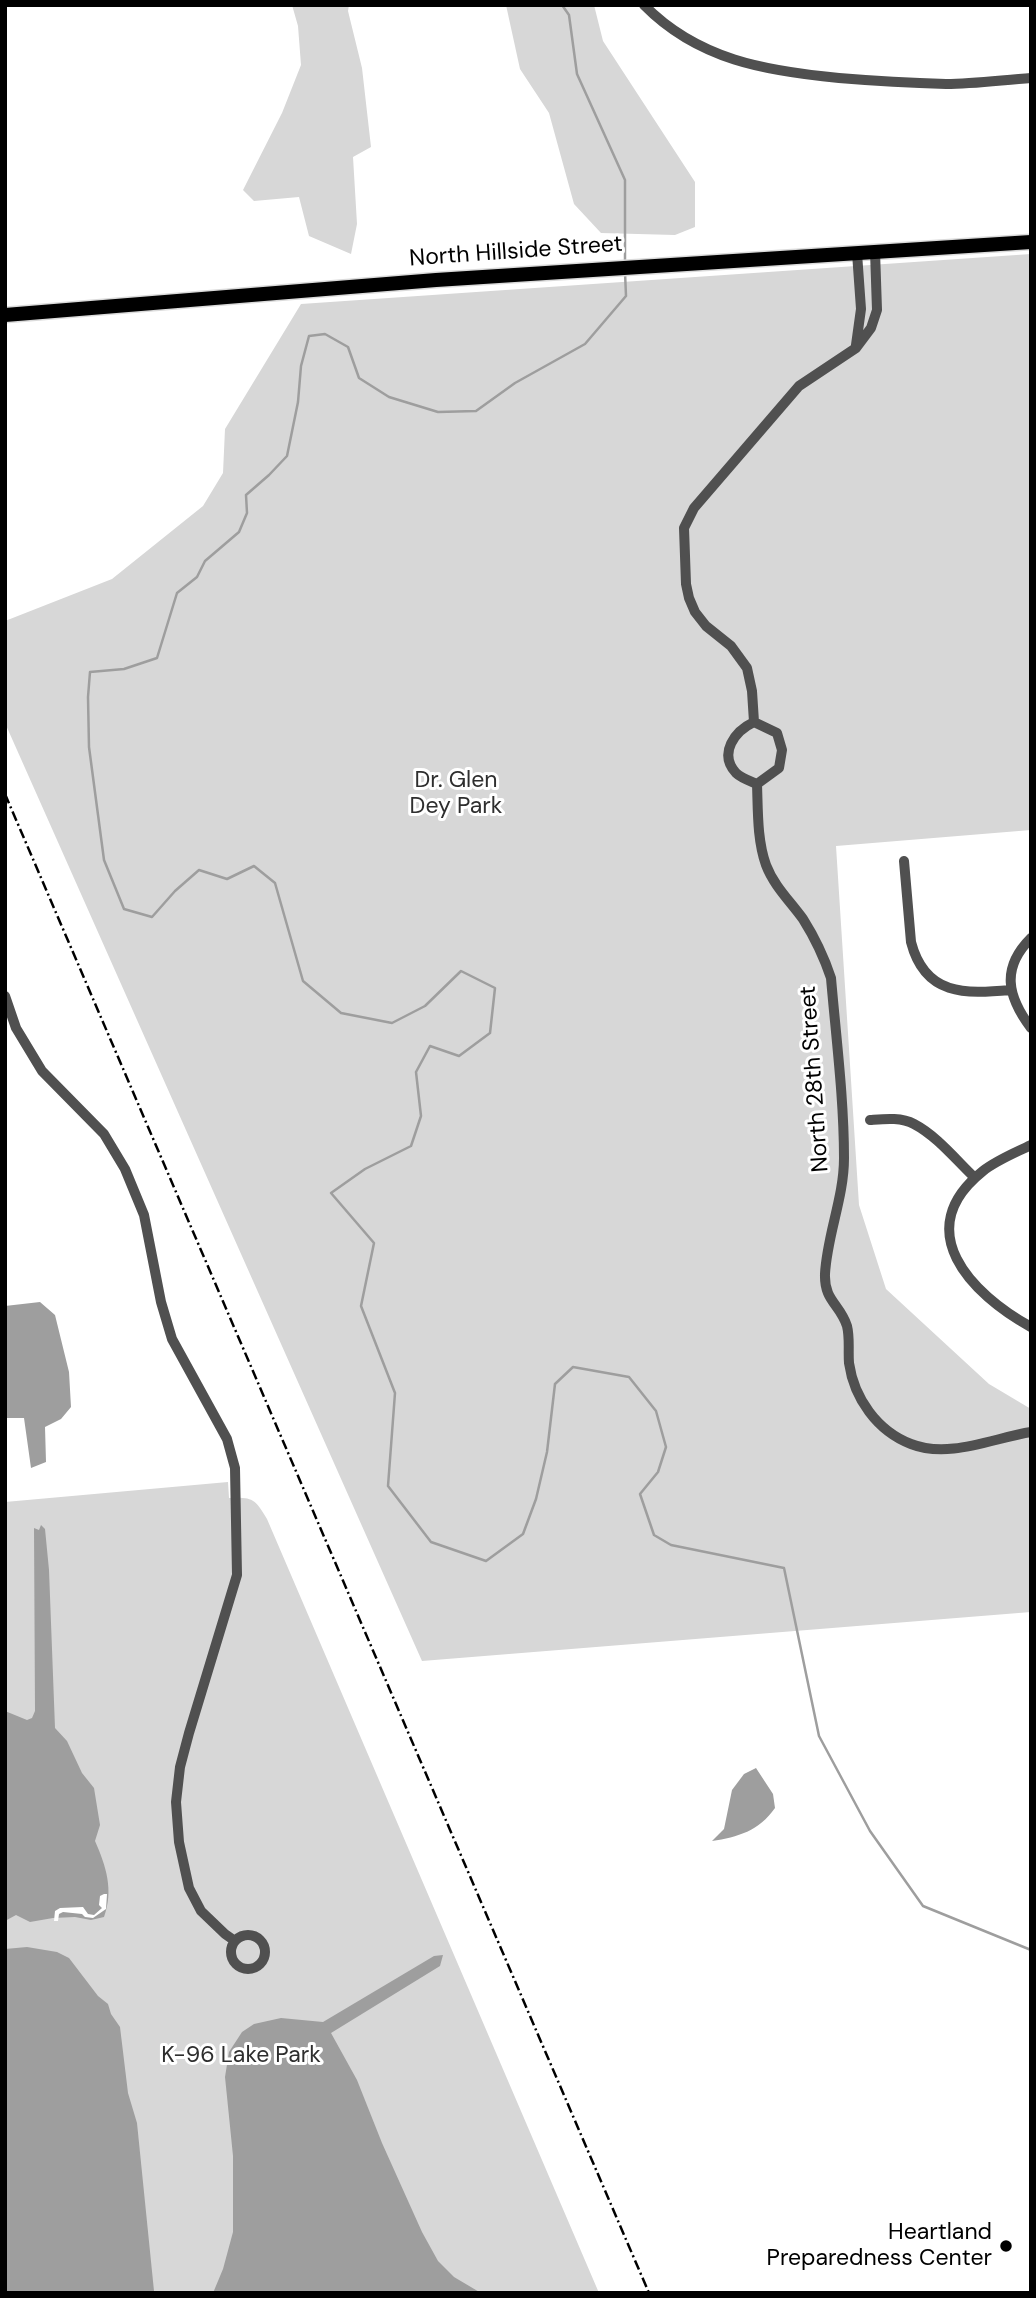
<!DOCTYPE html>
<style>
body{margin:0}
#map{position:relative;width:1036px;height:2298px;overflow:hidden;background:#fff;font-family:"DM Sans",sans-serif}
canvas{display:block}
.frame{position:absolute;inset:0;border:7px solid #000;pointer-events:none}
</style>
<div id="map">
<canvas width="1036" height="2298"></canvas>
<div class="frame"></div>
</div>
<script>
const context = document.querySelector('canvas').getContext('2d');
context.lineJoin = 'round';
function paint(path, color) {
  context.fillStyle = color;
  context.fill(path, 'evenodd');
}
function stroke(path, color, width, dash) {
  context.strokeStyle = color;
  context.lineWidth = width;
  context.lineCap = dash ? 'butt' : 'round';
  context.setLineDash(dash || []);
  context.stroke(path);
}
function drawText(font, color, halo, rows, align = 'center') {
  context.font = font + ' "DM Sans",sans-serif';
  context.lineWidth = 6;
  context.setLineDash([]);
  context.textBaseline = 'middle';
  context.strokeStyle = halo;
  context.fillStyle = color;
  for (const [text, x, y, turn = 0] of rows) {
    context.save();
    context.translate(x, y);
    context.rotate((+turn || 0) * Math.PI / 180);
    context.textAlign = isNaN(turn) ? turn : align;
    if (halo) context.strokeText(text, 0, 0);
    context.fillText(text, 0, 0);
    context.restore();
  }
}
paint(new Path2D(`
 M 292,5 L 349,5 L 348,11 L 362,68 L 371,147 L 353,157 L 357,224 L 351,254 L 309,236 L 299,197 L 254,201 L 243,190 L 282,113 L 301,65 L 298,26 Z
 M 506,5 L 594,5 L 603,41 L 695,182 L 695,227 L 675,235 L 601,233 L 574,204 L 549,113 L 520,69 Z
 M 1031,254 L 1031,830 L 836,846 L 859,1205 L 886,1289 L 989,1384 L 1031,1409 L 1031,1612 L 422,1661 L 5,723 L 5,621 L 112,579 L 203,506 L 223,473 L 225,429 L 301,304 Z
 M 228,1482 L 229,1498 C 253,1497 255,1499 267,1519 L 599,2293 L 5,2293 L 5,1502 Z`), '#d7d7d7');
paint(new Path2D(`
 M 40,1302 L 55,1315 L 69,1372 L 71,1407 L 61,1419 L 45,1427 L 46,1462 L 31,1468 L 24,1418 L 5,1418 L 5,1306 Z
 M 41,1525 L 45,1529 L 49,1570 L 55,1728 L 67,1741 L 82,1773 L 94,1788 L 100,1825 L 95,1841 C 106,1866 114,1890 104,1917 L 91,1920 L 75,1917 L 53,1918 L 30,1922 L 16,1915 L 5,1921 L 5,1711 L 27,1720 L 32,1718 L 35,1711 L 34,1528 L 39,1530 Z
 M 756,1768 L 773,1794 L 775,1808 C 759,1831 738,1837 712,1841 L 724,1829 L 732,1790 L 744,1774 Z
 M 27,1947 L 57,1952 L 69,1958 L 98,1996 L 108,2004 L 111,2014 L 120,2027 L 128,2093 L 137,2123 L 154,2291 L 158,2293 L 5,2293 L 5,1949 Z
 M 443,1955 L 440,1966 L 331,2033 L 357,2080 L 382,2143 L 422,2232 L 438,2261 L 454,2277 L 481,2293 L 213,2293 L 223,2269 L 233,2232 L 233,2156 L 225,2077 L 229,2052 L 242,2032 L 254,2024 L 281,2018 L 323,2022 L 434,1956 Z`), '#9e9e9e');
paint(new Path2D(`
 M 104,1894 L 107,1894 L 106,1909 L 93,1918 L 85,1917 L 82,1914 L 63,1912 L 59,1914 L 58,1921 L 54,1921 L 55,1911 L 60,1908 L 83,1907 L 88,1914 L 94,1915 L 102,1908 L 99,1905 L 100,1896 Z`), '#fff');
stroke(new Path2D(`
 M 562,5 L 569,15 L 577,74 L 625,180 L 625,262
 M 625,272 L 626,296 L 585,344 L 515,383 L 476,411 L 438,412 L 389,397 L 359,378 L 348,347 L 325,334 L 309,336 L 301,366 L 298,402 L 287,456 L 269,475 L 246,495 L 247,513 L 239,532 L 205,561 L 197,577 L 177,593 L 157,658 L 124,669 L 90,672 L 88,697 L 89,747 L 104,860 L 124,909 L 152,917 L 175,891 L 199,870 L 227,879 L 254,866 L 275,883 L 303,981 L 341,1013 L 392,1023 L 425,1006 L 461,971 L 495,988 L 490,1033 L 459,1056 L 430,1046 L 416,1072 L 421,1116 L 411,1146 L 365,1169 L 331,1193 L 374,1243 L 361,1306 L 395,1393 L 388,1486 L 431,1542 L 486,1561 L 523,1534 L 536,1499 L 547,1452 L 555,1384 L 573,1367 L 629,1377 L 656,1411 L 666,1447 L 658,1472 L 640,1494 L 654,1535 L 671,1545 L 784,1568 L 819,1736 L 870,1831 L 923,1906 L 1031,1950`), '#9e9e9e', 2.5);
const major = new Path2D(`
 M 5,315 L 436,280 L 1031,242`);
stroke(major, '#dbdbdb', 17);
stroke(new Path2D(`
 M 644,5 C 698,60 766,71 839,78 C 875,81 910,83 946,84 C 974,84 1002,80 1031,78
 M 856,345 L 861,309 L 857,253
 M 754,722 L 752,691 L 747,668 L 731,646 L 706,626 L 695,612 L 689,598 L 686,584 L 684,528 L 694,508 L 799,386 L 856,348 L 871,328 L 877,310 L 875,251
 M 754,722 L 777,733 L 782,750 L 779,768 L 757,784 C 750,781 741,778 736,773 C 718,753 735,731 754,722 Z
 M 757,784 C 758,810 757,840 766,865 C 774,886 790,901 803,919 C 815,938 824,957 831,978 C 836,1037 844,1099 844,1158 C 844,1198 827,1235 825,1274 C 824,1301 840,1304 847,1326 C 850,1338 848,1351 849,1363 C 854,1398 877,1431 911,1444 C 949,1459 993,1438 1031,1432
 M 904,861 L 911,942 C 925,996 965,994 1011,990
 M 1031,938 C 1001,968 1007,996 1031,1028
 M 5,996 L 16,1028 L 42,1071 L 104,1134 L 125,1169 L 144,1215 L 161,1302 L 172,1339 L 227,1439 L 235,1468 L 237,1575 L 189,1733 L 180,1767 L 176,1802 L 179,1842 L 189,1888 L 201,1911 L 225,1934 L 235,1941
 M 870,1120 C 884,1119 901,1117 914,1124 C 937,1136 956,1160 975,1178
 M 1031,1145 C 1015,1153 997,1160 983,1171 C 909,1230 971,1294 1031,1327
 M231 1952a17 17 0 1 1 34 0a17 17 0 1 1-34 0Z`), '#505050', 10);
stroke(major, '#000', 14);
stroke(new Path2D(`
 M 5,794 L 649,2293`), '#000', 2.5, [10, 3.5, 2, 3.5]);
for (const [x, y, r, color] of [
 [1006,2246,7,"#000"]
]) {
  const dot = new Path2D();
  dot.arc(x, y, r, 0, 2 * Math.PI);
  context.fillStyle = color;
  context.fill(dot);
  stroke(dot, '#fff', 2.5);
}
drawText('23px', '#000', '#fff', [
 ["North Hillside Street",516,252,-4],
 ["North 28th Street",815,1079,-94]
]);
drawText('23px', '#2e2e2e', '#fff', [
 ["Dr. Glen",456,781],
 ["Dey Park",456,807],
 ["K-96 Lake Park",241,2056]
]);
drawText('23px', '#000', '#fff', [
 ["Heartland",992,2233],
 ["Preparedness Center",992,2259]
], 'right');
</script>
